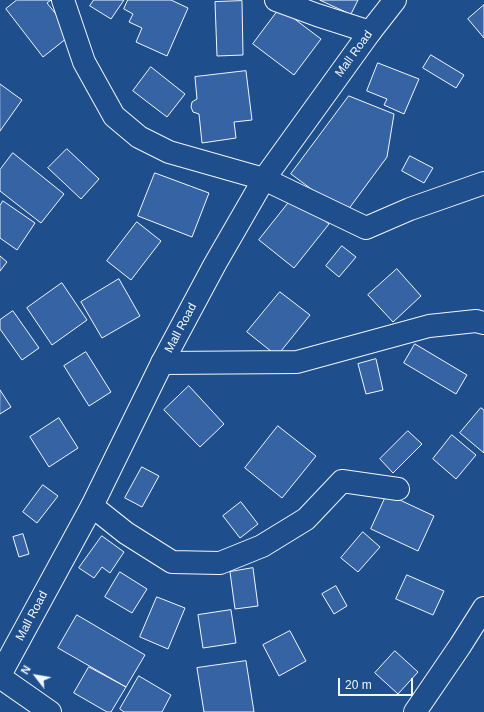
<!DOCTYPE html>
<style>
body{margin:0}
#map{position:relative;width:484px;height:712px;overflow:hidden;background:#1f4e8c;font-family:Helvetica,sans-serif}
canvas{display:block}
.north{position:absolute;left:16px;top:656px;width:40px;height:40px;-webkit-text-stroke:3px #1f4e8c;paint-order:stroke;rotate:301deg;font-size:11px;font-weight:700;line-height:16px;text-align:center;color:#f2f6ff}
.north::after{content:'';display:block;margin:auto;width:14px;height:18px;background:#f2f6ff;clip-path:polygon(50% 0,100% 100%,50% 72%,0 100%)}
.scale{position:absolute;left:338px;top:678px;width:75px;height:18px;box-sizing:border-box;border:2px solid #f2f6ff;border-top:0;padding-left:5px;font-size:12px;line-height:14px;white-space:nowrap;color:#f2f6ff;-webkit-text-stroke:3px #1f4e8c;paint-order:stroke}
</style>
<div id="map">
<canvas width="484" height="712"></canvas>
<div class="north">N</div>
<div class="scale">20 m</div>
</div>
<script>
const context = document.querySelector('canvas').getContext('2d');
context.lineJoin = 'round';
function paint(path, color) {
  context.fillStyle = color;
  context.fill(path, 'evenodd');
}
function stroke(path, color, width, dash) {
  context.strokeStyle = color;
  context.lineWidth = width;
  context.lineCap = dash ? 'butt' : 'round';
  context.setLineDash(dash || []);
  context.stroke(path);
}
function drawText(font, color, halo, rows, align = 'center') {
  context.font = font + ' Helvetica,sans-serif';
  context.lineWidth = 3;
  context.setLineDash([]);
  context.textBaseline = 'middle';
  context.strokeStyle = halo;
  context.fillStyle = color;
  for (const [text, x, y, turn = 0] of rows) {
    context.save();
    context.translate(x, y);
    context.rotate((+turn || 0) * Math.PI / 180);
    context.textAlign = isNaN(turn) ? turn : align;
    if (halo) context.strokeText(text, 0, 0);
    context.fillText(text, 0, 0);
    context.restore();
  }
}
const building = new Path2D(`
 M 17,0 L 51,0 L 47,3 L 72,34 L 43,57 L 6,9 Z
 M 94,0 L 124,0 L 111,19 L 90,6 Z
 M 128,0 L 171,0 L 188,8 L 167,56 L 136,42 L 142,28 L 129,22 L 133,14 L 124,9 Z
 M 320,0 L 358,0 L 351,14 Z
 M 242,1 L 243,55 L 217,56 L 215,2 Z
 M 484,5 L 484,38 L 468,19 Z
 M 280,8 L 321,39 L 294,75 L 253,44 Z
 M 431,55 L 464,75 L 456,88 L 423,68 Z
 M 378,63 L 419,79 L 404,114 L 384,105 L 387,99 L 367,91 Z
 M 151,67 L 185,94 L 167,117 L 133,91 Z
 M 246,71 L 252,120 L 234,122 L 236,138 L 202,143 L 199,114 L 193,112 L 191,107 L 192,102 L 197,99 L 195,77 Z
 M 0,84 L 22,100 L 0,131 Z
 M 349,96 L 394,114 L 387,157 L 345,214 L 291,174 Z
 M 67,149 L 99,179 L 81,199 L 48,168 Z
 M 13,153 L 64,194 L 41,223 L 0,191 L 0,170 Z
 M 410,156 L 433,168 L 424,183 L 402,171 Z
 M 155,173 L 209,193 L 192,237 L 138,216 Z
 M 294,196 L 329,224 L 294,268 L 259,240 Z
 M 3,201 L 35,223 L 17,250 L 0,238 L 0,206 Z
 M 137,222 L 161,241 L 131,280 L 107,261 Z
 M 342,246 L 356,257 L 339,277 L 326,266 Z
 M 0,256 L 7,262 L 0,271 Z
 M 397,269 L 421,296 L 393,322 L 368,295 Z
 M 119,279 L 140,316 L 102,338 L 81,302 Z
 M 62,283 L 87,320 L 52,345 L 27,308 Z
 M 280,292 L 310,315 L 277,356 L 247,332 Z
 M 13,311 L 39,348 L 22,360 L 0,329 L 0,320 Z
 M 415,344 L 467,375 L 456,394 L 404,363 Z
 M 86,352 L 111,392 L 89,406 L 64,366 Z
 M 376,359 L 383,390 L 366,394 L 358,364 Z
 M 189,386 L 224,424 L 200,447 L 164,410 Z
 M 0,390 L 11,407 L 0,414 Z
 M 481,408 L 484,410 L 484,453 L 460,433 Z
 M 59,418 L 78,448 L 49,467 L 30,437 Z
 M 278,426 L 316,456 L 282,498 L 245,468 Z
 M 408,431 L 422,444 L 393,473 L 380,459 Z
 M 452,435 L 476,455 L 456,479 L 433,459 Z
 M 142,467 L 159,476 L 142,507 L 125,498 Z
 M 43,485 L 58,496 L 37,523 L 23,512 Z
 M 387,494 L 434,516 L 418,551 L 371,529 Z
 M 241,502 L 258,524 L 240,538 L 223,516 Z
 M 363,532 L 380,547 L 358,572 L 341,558 Z
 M 23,534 L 29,554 L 19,557 L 13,537 Z
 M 102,536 L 124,552 L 110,573 L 102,567 L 94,578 L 79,568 Z
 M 253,568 L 258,606 L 235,609 L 230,572 Z
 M 120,572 L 147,589 L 132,613 L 105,597 Z
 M 407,575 L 444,591 L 433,615 L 396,599 Z
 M 336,586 L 347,606 L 334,614 L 322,594 Z
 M 157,597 L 185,608 L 168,649 L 140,637 Z
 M 231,610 L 236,643 L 203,648 L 198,615 Z
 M 77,615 L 145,655 L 126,687 L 58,648 Z
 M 290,631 L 306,661 L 279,676 L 263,645 Z
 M 395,651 L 418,672 L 398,694 L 375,673 Z
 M 246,661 L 254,712 L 204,712 L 197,668 Z
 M 89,667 L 126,687 L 111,712 L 107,712 L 74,693 Z
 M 139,676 L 171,695 L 162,712 L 124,712 L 120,709 Z`);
paint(building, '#3563a3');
stroke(building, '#f2f6ff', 1);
const minor = new Path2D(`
 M 63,0 L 84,62 L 114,116 L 139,137 L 169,152 L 264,179 L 366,228 L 410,209 L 484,183
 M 276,0 L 317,15 L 370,32
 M 162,363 L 297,362 L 429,326 L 476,321 L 484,323
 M 92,506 L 126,533 L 172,562 L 220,563 L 262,546 L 306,519 L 342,481 L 398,489
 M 0,677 L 50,712
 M 415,712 L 460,646 L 484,608`);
const tertiary = new Path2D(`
 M 0,675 L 92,506 L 162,363 L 215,264 L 264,179 L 370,32 L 395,0`);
stroke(minor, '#f2f6ff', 24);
stroke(tertiary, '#f2f6ff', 24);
stroke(minor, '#1f4e8c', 22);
stroke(tertiary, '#1f4e8c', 22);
drawText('12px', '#f2f6ff', '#1f4e8c', [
 ["Mall Road",354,54,-54],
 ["Mall Road",181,328,-62],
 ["Mall Road",32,616,-62]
]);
</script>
